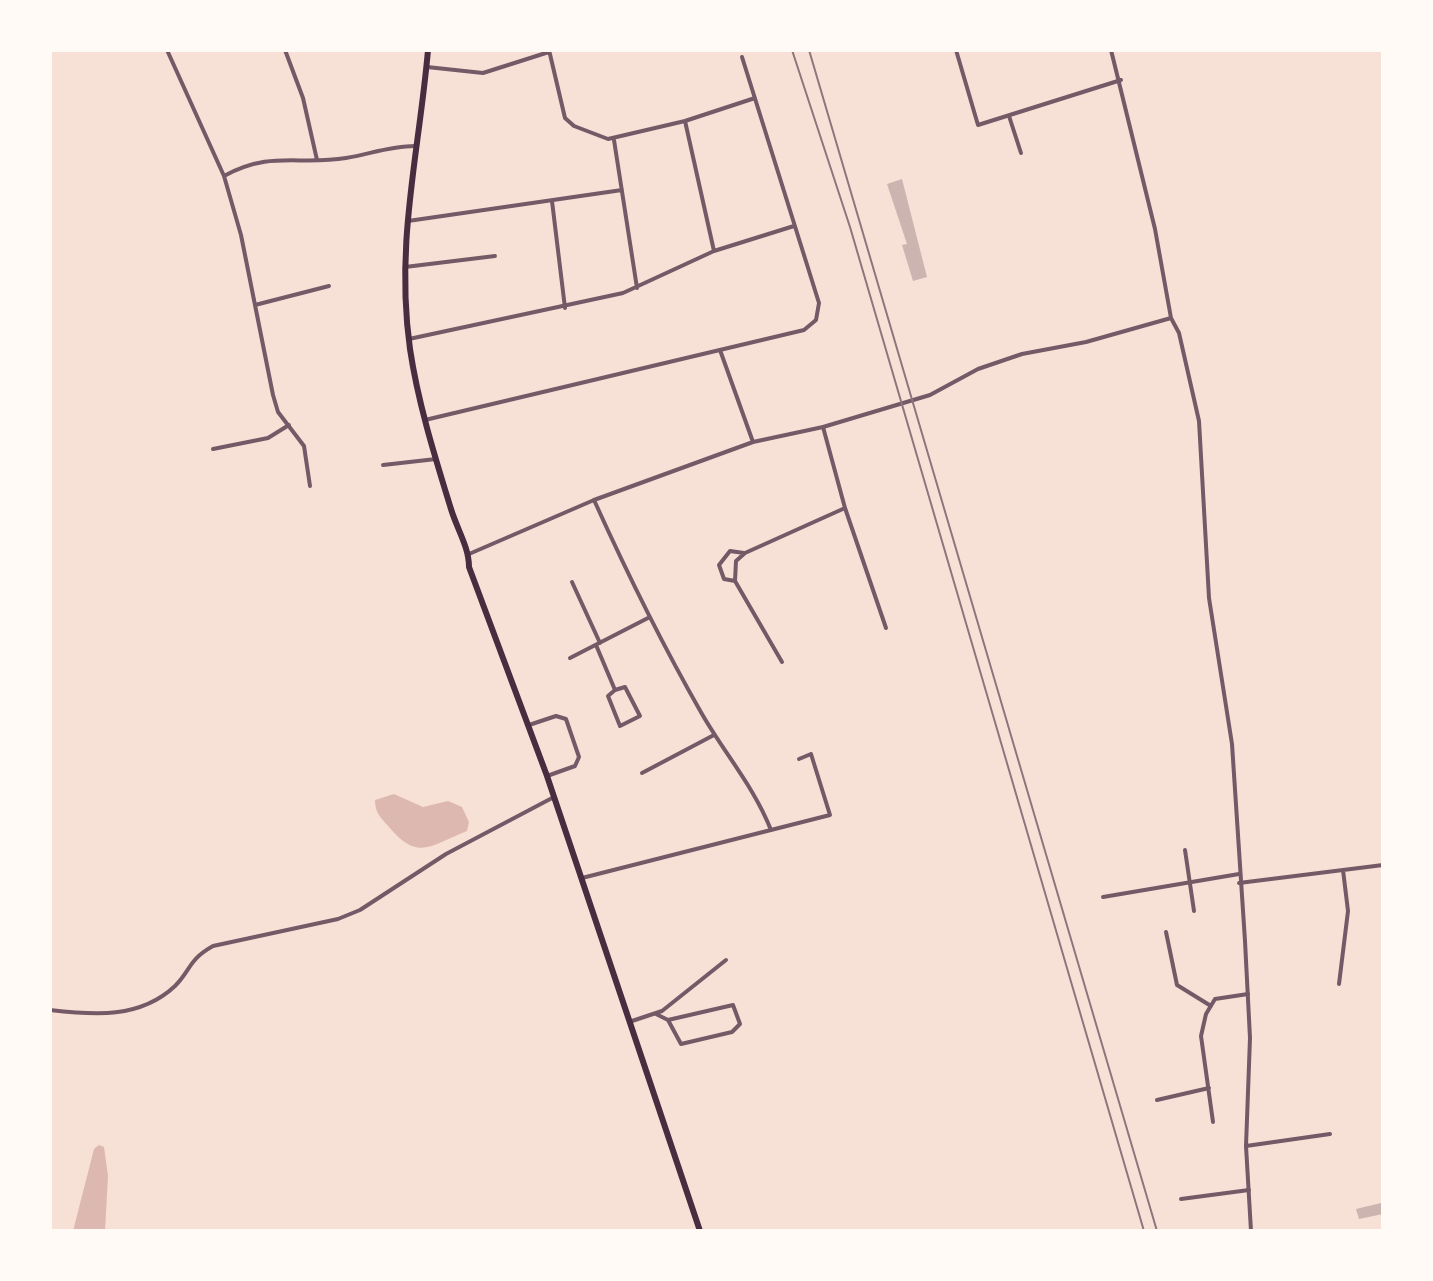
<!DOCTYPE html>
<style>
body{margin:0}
#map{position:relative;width:1433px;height:1281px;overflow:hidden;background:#f7e1d7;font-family:"Titillium Web",sans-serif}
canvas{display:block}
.frame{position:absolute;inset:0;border:52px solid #fffaf5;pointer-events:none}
</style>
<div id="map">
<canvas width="1433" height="1281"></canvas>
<div class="frame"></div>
</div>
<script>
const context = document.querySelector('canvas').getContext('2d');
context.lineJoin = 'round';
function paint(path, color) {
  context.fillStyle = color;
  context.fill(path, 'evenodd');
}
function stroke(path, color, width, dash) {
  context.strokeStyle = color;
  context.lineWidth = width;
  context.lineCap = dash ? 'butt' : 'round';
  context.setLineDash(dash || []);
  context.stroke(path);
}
paint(new Path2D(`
 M 394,794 L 423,807 L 448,801 L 462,807 L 469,822 L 467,831 C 431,845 418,862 389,827 C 381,818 375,813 375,800 Z
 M 99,1145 L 104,1147 L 108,1176 L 105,1231 L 73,1231 L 94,1149 Z`), '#dcb8b0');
paint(new Path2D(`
 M 902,179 L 927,277 L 913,281 L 902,245 L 907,244 L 887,184 Z
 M 1381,1203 L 1383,1214 L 1359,1219 L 1356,1209 Z`), '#ccb4b1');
stroke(new Path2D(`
 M 167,50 L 224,176 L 241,235 L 273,395 L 278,412 L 304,446 L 310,486
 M 285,50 L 303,98 L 317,160
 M 549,50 L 565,118 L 574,126 L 608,139 L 685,121 L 755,98
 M 956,50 L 978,125 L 1121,80
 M 427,67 L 483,73 L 549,52
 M 1009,116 L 1021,153
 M 685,121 L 714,251
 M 614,140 L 637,288
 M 224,176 C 272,150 298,166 346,158 C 370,154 390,146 415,146
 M 552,201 L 565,308
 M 408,221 L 622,190
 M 405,267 L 495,256
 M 255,305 L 329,286
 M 409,339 L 623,293 L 714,251 L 794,226
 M 720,350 L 753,442
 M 425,420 L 804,330 L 816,320 L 819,303 L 742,57
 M 823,427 L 845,508 L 886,628
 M 213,449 L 268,438 L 289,425
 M 383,465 L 436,459
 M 594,500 C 627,573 662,644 702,714 C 725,754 754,787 771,830
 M 735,581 L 724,579 L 719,565 L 730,551 L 744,553
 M 572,582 L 600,643
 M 596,645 L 615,690 L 625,687 L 640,716 L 620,726 L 608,696 L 615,690
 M 570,658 L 648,618
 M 782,662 L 735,581 L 736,561 L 745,553 L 845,508
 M 529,725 L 556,716 L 566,719 L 579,757 L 575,766 L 547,776
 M 642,773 L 714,735
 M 1185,850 L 1194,911
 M 582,878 L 830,815 L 811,754 L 799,759
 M 1239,883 L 1383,865
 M 1103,897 L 1239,874
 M 1166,932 L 1177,985 L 1211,1006
 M 1339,984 L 1348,911 L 1343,870
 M 50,1010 C 94,1015 140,1019 175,986 C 191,970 188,960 213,946 L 338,919 L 360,910 L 446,854 L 554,797
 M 656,1014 L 668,1020 L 733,1005 L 740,1024 L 732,1032 L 681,1044 L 668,1020
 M 629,1022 L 662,1011 L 726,960
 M 1157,1100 L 1209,1088
 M 1213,1122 L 1201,1036 L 1206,1014 L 1215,999 L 1248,994
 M 1246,1146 L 1330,1134
 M 1181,1199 L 1249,1190`), '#755966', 4);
stroke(new Path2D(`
 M 1111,50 L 1155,229 L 1171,318 L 1179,333 L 1199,421 L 1209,598 L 1232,744 L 1245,941 L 1250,1038 L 1246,1146 L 1251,1231
 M 469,554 L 594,500 L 753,442 L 823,427 L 930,395 L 978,369 L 1022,354 L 1086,342 L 1171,318`), '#755966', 4);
stroke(new Path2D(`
 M 428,50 C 419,153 395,243 410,349 C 418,403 435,457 451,509 C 457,529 469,547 469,567 L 547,776 L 700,1231`), '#4a2c40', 6);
stroke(new Path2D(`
 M 792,50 L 850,227 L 1144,1231
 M 809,50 L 1157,1231`), '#8f747c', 2);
</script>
